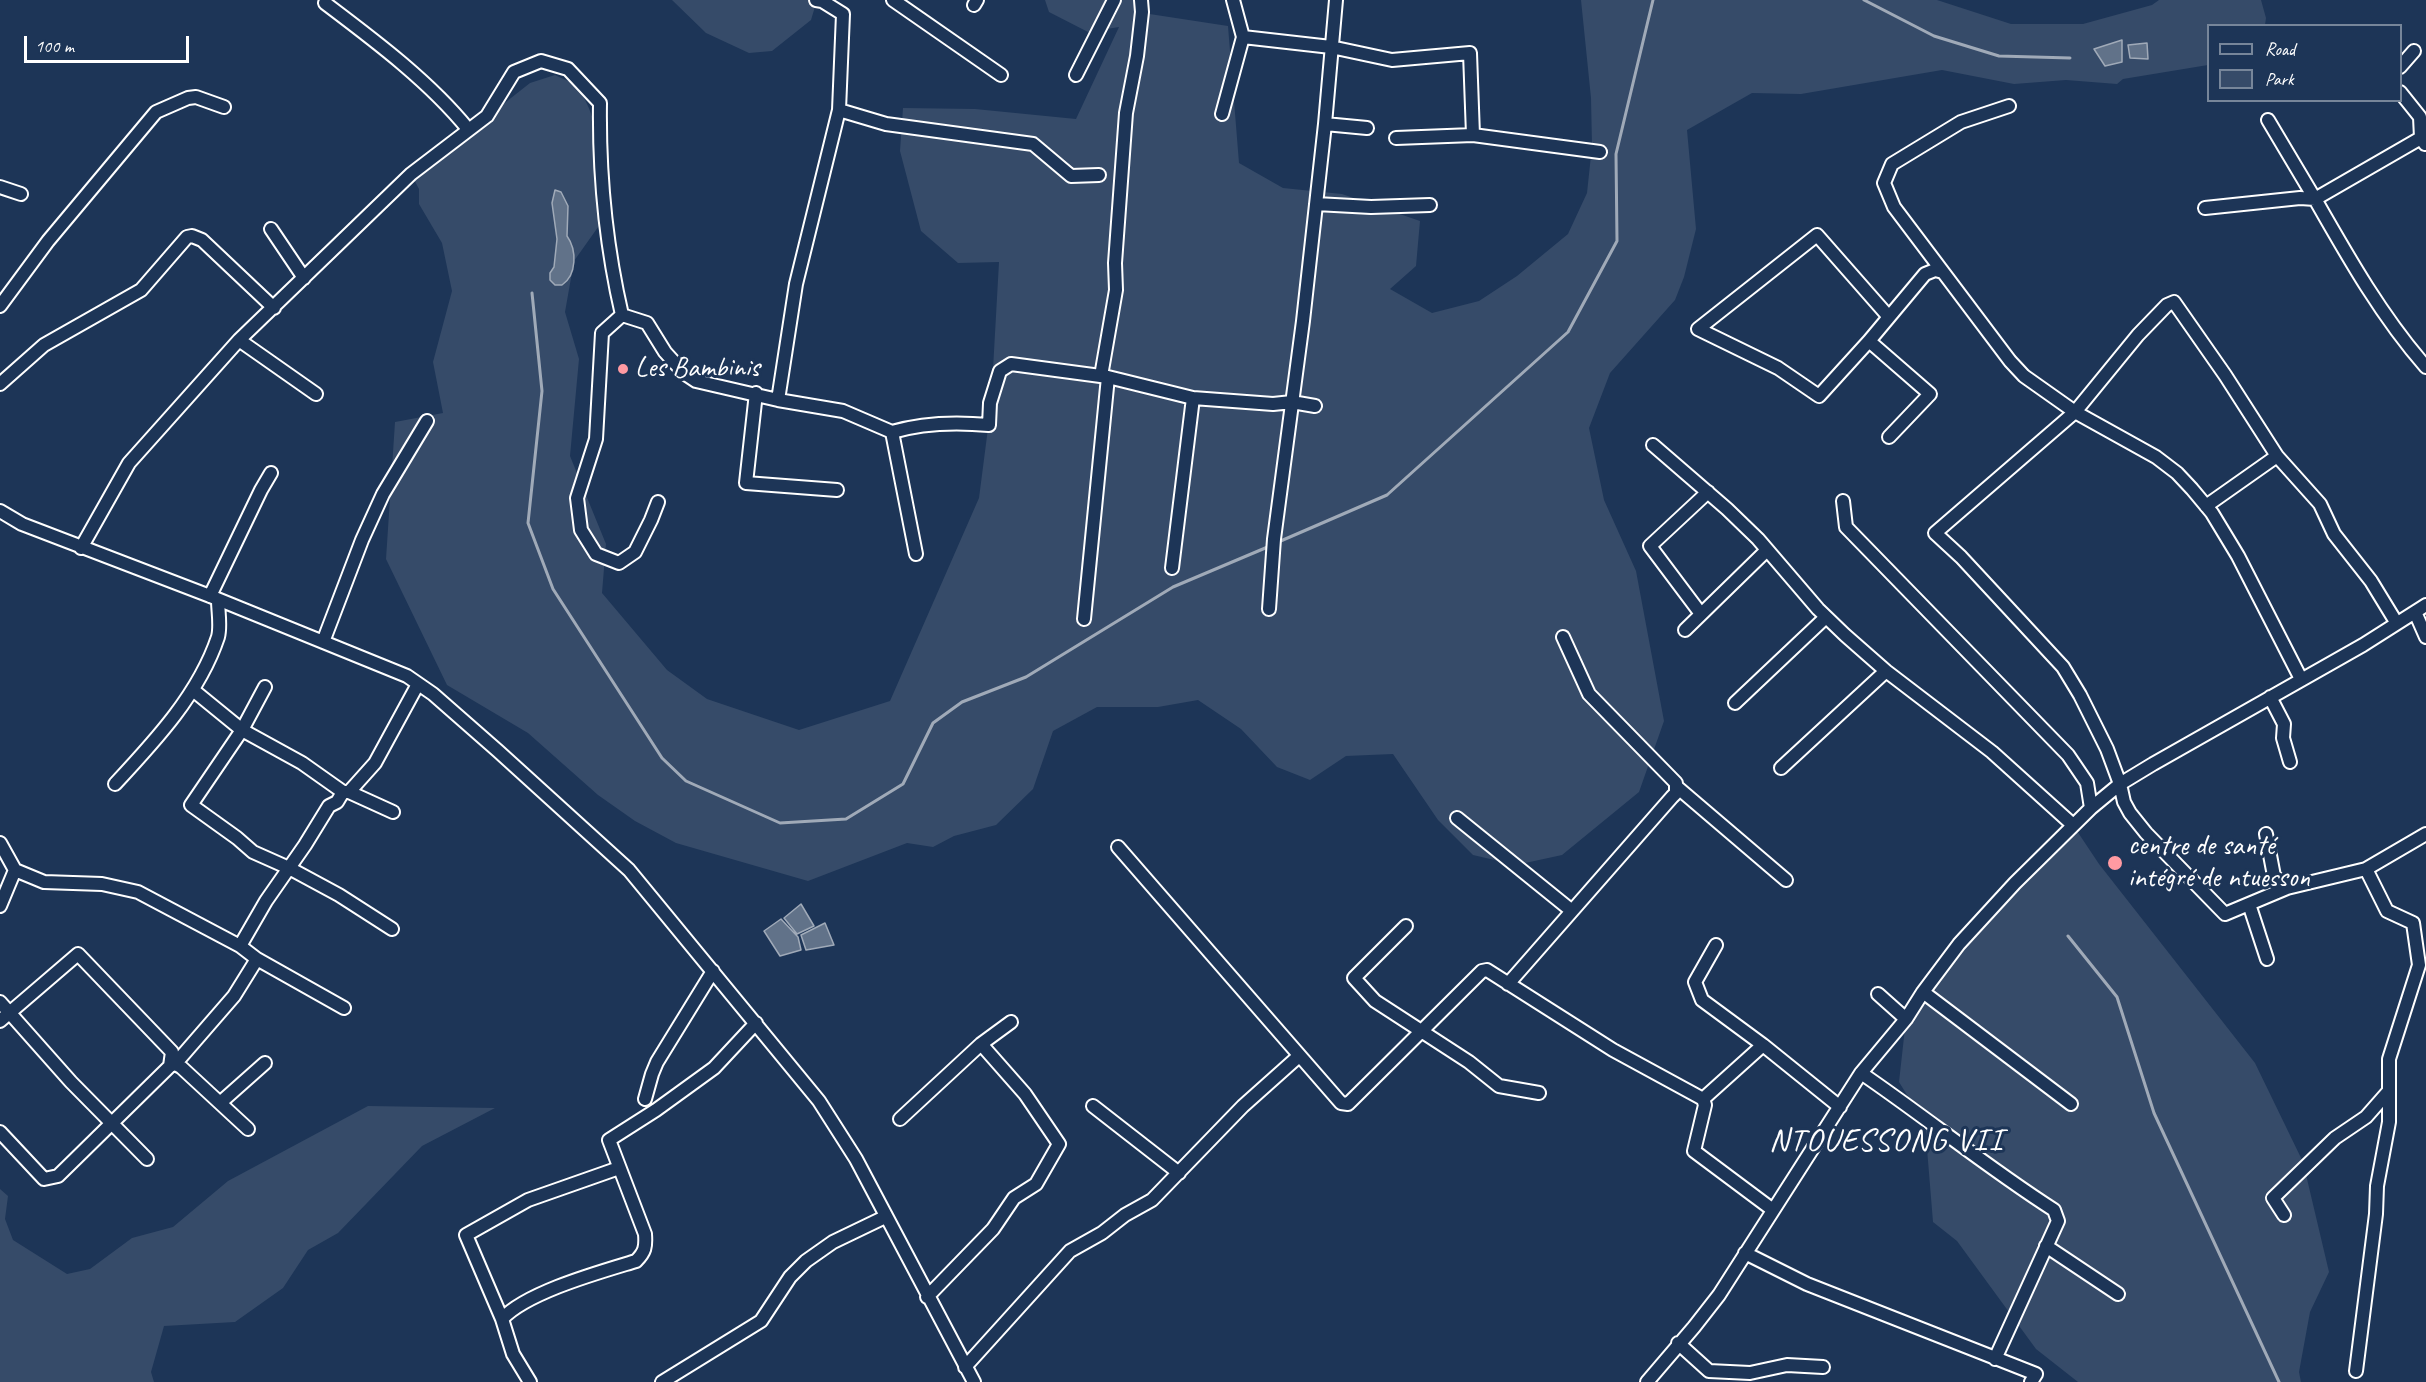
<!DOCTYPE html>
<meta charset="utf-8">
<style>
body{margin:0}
#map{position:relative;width:2426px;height:1382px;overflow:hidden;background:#1d3557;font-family:Caveat,sans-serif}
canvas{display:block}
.legend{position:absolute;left:2207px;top:24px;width:195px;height:78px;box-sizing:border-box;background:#1d3557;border:2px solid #77869a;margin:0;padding:8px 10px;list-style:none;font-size:18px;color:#fff}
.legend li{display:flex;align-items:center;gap:12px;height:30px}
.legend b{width:30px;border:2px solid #77869a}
.scale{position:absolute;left:24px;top:36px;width:165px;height:27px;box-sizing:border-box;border:3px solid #fff;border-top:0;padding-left:8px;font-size:18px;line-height:21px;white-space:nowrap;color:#fff;-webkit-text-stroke:4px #1d3557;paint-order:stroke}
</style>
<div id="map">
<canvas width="2426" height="1382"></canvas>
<ul class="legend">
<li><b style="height:8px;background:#1d3557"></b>Road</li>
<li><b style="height:16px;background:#364b69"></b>Park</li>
</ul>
<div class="scale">100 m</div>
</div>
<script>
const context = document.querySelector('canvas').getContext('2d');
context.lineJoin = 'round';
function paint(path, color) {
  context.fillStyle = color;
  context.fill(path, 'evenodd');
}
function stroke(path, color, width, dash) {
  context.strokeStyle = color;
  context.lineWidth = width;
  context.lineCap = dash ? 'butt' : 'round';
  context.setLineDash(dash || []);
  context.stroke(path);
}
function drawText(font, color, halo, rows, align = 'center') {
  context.font = font + ' Caveat,sans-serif';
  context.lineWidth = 6;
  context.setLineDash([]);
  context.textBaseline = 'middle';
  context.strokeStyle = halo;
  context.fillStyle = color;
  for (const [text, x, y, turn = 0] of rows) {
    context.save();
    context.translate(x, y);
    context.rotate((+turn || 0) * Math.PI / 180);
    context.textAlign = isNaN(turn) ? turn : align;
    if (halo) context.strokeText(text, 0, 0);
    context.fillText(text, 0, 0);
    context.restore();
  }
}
paint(new Path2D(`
 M 672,0 L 817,0 L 811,20 L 772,51 L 749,53 L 706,33 Z
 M 1045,0 L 1146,0 L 1143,13 L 1228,26 L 1239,163 L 1283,188 L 1342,194 L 1420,221 L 1416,266 L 1390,289 L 1432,313 L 1479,301 L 1517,276 L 1568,234 L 1587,193 L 1592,146 L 1591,98 L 1581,0 L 1937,0 L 2011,24 L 2083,24 L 2152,5 L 2159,0 L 2261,0 L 2266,18 L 2265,25 L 2208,26 L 2208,65 L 2123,79 L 2117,84 L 2066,80 L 2014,84 L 1942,70 L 1801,94 L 1752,93 L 1687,130 L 1696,229 L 1684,277 L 1675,300 L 1610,373 L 1589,428 L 1604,500 L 1636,571 L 1664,721 L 1639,792 L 1562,855 L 1516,865 L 1473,855 L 1438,820 L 1393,754 L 1346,756 L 1310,780 L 1277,767 L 1241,729 L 1198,700 L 1158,707 L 1097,707 L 1053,731 L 1033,789 L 996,825 L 954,836 L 933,847 L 907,843 L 808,881 L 676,843 L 635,821 L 598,795 L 528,733 L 447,685 L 386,559 L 395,422 L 443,413 L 433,362 L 452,291 L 442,243 L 419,204 L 419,189 L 412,176 L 530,83 L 555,75 C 560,78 567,80 572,83 C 600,106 604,178 608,213 L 574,261 L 565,312 L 579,359 L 570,456 L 606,544 L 602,593 L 667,670 L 707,699 L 799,730 L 890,701 L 979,498 L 991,405 L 999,262 L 958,263 L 921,231 L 900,151 L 903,108 L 975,109 L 1076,119 L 1119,27 L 1088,32 L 1049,12 Z
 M 2073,825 L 2099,864 L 2255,1063 L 2303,1162 L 2329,1272 L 2310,1312 L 2299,1372 L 2301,1382 L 2078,1382 L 2036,1349 L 1957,1241 L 1933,1222 L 1925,1124 L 1899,1082 L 1906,1019 L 1923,992 Z
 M 368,1106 L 495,1108 L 422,1146 L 338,1233 L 308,1250 L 283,1288 L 235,1322 L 164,1326 L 151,1372 L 154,1382 L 0,1382 L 0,1189 L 8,1196 L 5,1219 L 13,1240 L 67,1274 L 90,1269 L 132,1238 L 173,1227 L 228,1181 Z`), '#364b69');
const water = new Path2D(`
 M 2122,40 L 2122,62 L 2105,66 L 2094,49 Z
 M 2147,43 L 2148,59 L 2130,58 L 2128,45 Z
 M 555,190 L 561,192 L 568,206 L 567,236 C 577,250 577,275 562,285 L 555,285 L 550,280 L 550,273 L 554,267 L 557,239 L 552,203 Z
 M 801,904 L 814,926 L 797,934 L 784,918 Z
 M 781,919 L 798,937 L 801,950 L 780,956 L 764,931 Z
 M 825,923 L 834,945 L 806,950 L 801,935 Z`);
paint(water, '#617289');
stroke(water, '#a0aab8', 1.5);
stroke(new Path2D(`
 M 1864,0 L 1934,36 L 1999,56 L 2070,58
 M 532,293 L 542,391 L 528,523 L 553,589 L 662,758 L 686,781 L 780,823 L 846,819 L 903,784 L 933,723 L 962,702 L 1026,677 L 1173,587 L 1270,546
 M 1276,543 L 1387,495 L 1568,332 L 1617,241 L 1616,154 L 1653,0
 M 2068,936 L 2117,997 L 2154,1113 L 2279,1382`), '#a0aab8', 3);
const minor = new Path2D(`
 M 893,0 L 1001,75
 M 1336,0 L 1325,124 L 1367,128
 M 325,3 C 374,40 429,81 468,129
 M 974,5 L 977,0
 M 1243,37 L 1331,47 L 1392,60 L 1470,53 L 1473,135
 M 2400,67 L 2414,51
 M 1076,75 L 1114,0
 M 2400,92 L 2420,117 L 2421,138 L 2425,144
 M 839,110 L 886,124 L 1033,144 L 1071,176 L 1099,175
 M 1222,114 L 1243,37 L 1233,0
 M 2268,120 L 2315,199
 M 2426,135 L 2315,199 C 2348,257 2382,317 2426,367
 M 1396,138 L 1473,135 L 1600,152
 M 0,187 L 21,194
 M 1316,204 L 1371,207 L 1430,205
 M 2205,208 L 2300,198 L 2315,199
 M 271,229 L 304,278
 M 1943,272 L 1894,207 L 1884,183 L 1892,164 L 1961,122 L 2009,106
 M 0,306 L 48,241 L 156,112 L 188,98 L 196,97 L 224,107
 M 1889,317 L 1817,235 L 1698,329 L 1778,368 L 1819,396 L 1869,341 L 1925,274 L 1935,270 L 1943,272 L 2010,361 L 2024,376 L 2075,412 L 2156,457 L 2177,473 L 2192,489 L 2212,513 L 2238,556 L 2301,679
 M 239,340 L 411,174 L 487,116 L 514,72 L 541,61 L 568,69 L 600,103 C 599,174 606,246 622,315
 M 1869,341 L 1930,394 L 1889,437
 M 1101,376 L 1116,290 L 1115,263 L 1126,113 L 1137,56 L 1142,12 L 1141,0
 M 0,384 L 44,345 L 141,290 L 187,237 L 192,236 L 202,240 L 274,308
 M 756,393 L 746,483 L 837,490
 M 778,400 L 796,284 L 839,110 L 843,14 L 822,1 L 816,0
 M 892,432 L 916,554
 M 1653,445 L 1727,509 L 1758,539 L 1818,609 L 1845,635 L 1886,671 L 1992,752 L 2073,825
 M 1843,501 L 1846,527 L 2068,755 L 2087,783 L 2091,808
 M 658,502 L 651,520 L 635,552 L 619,563 L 596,554 L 581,530 L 577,498 L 596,439 L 602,333 L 622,315 L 647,323 L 665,352 L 684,373 L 696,381 L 778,400 L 843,411 L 892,432 C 922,423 957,422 989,425 L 990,403 L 1000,371 L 1011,364 L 1108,377 L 1193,398 L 1273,404 L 1292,402 L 1315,406
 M 2206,506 L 2277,456
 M 0,511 L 22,524 L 210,596 L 407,676 L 433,694 L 498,751 L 629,870 L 819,1101 L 856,1159 L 974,1382
 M 81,548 L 129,463 L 239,340 L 316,394
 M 1172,568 L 1193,398
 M 210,596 L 261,490 L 271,473
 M 1269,609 L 1274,539 L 1303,321 L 1325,124
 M 2415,612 L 2426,637
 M 1701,614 L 1650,546 L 1708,492
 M 1084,619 L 1108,377
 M 2396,622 L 2371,581 L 2334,534 L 2320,504 L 2277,456 L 2225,375 L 2174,302 L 2167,305 L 2138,335 L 2075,412 L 1935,533 L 1961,557 L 2063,667 L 2080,695 L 2107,749 L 2120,784 L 2124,802 L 2130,813 L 2146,833 L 2225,914 L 2287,888 L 2366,869 L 2426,834
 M 1685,630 L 1767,550
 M 323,642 L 362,540 L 383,494 L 427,421
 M 265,687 L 242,730 L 191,805 L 237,838 L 253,852 L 289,868 L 339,895 L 392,929
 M 193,690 L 242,730 L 302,763 L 343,792
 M 2270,697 L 2284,724 L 2283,738 L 2290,762
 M 1735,703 L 1826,617
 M 1781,768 L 1886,671
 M 115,784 C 155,741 199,694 218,637 C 221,626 218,611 218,600
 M 1677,787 L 1786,880
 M 349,792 L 375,763 L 418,684
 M 1457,818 L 1572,911
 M 2266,834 L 2274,876 L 2287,888
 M 0,843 L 15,870 L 44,882 L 102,884 L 138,892 L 240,946 L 257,959 L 344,1008
 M 1118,847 L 1341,1103 L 1348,1104 L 1482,971 L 1487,970 L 1613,1050 L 1703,1099 L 1705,1105 L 1694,1151 L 1773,1210
 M 2249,904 L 2267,959
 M 0,906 L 15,870
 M 1406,926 L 1354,978 L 1375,1001 L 1469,1062 L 1499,1086 L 1539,1093
 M 1716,945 L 1695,982 L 1702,1000 L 1763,1045
 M 240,946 L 266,901 L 305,845 L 329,806 L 337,802 L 343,792 L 349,792 L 393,812
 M 1508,984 L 1672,797 L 1676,793 L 1676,783 L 1589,694 L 1563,637
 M 1923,992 L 2071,1104
 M 1878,994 L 1906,1019
 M 0,1002 L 71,1082 L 147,1159
 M 0,1021 L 78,954 L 172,1052 L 170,1066
 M 175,1064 L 234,996 L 257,959
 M 1861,1073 C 1927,1118 1988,1168 2054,1210 L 2058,1221 L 1995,1359
 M 645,1099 L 652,1074 L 657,1062 L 713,971
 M 1703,1099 L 1763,1045 L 1840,1107
 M 220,1103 L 265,1063
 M 1093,1106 L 1179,1173
 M 900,1119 L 981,1044 L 1011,1022
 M 0,1132 L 44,1179 L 58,1176 L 170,1066 L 175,1064 L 181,1067 L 248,1129
 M 2284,1215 L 2273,1198 L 2335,1138 L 2366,1117 L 2388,1092
 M 2046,1246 L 2118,1294
 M 1745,1253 L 1807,1284 L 2036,1374 L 2031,1382
 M 927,1297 L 993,1229 L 1014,1198 L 1036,1184 L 1059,1144 L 1025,1094 L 981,1044
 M 502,1319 C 527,1292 600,1272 636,1261 C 645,1252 646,1247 645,1234 L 609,1140 L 656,1110 L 714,1068 L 756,1023
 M 1678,1343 L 1709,1371 L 1750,1373 L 1787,1365 L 1823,1367
 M 965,1367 L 1070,1251 L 1102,1233 L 1125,1215 L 1152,1200 L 1243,1106 L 1299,1056
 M 2356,1371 L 2376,1214 L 2377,1186 L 2389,1122 L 2389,1059 L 2419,965 L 2413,923 L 2387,911 L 2366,869
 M 530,1382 L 513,1354 L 502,1319 L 466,1235 L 528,1200 L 619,1168
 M 662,1382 L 761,1321 L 790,1277 L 806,1261 L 833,1242 L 885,1217
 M 1647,1382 L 1694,1327 L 1719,1295 L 1861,1073 L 1906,1019 L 1923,992 L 1959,944 L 2015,883 L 2091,808 L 2120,784 L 2153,764 L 2363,645 L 2426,605`);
stroke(minor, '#fff', 16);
stroke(minor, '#1d3557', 12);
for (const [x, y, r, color] of [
 [623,369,6,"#ff9aa2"],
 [2115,863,8,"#ff9aa2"]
]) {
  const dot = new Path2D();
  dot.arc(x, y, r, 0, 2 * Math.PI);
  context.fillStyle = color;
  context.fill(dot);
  stroke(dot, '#1d3557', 2);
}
drawText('28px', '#fff', '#1d3557', [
 ["Les Bambinis",635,369],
 ["centre de santé",2128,847],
 ["intégré de ntuesson",2128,879]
], 'left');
context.letterSpacing = '1.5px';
drawText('32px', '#fff', '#1d3557', [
 ["NTOUESSONG VII",1886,1142]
]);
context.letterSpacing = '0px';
</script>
